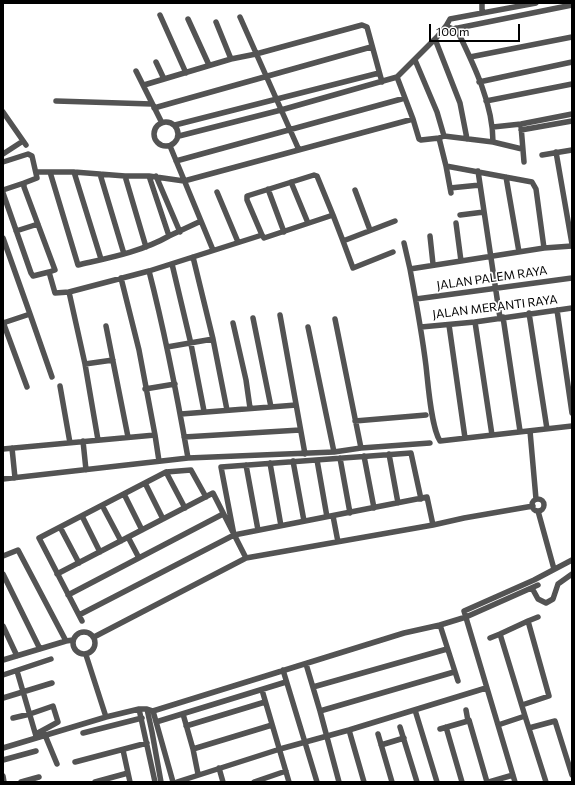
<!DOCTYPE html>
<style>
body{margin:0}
#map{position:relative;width:575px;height:785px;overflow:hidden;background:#fff;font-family:Commissioner,sans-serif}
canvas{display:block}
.frame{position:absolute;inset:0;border:4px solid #000;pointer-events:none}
.scale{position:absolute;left:429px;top:24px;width:91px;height:18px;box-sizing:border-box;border:2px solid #000;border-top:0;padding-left:5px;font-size:12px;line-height:14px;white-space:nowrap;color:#000;-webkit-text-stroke:3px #fff;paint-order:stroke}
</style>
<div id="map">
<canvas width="575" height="785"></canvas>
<div class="frame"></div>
<div class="scale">100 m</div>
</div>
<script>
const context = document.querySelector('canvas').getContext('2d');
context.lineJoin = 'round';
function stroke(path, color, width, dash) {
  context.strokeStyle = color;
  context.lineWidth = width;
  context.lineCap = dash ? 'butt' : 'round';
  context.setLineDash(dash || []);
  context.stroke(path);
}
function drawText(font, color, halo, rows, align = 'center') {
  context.font = font + ' Commissioner,sans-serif';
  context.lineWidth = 3.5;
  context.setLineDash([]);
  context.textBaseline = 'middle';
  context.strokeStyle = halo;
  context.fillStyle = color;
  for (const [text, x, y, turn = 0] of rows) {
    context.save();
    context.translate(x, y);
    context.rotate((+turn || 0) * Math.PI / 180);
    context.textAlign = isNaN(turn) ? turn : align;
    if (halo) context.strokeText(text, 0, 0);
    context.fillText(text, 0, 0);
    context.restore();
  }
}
stroke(new Path2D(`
 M 482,3 L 482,13
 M 160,15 L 186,73
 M 240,17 L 299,150
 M 188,19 L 209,65
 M 216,22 L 231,59
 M 446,26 L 453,29 L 572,5
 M 456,28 C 473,63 493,103 493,142
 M 435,39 L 460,103 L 467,139
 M 470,57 L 572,37
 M 415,60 L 437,112 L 444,136
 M 156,62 L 164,79
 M 136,71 L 162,123
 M 397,77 L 413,119 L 419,139 L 421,140 L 439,138 L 444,136 L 493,142 L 522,149
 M 479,82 L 572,62
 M 144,85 L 231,59 L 256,54 L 362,25 L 367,27 L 382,82
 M 56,101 L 152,104
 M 486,101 L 572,84
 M 154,108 L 371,47
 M 3,112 L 26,145
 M154 134a12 12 0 1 1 24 0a12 12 0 1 1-24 0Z
 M 175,125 L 379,73
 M 521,126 L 524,162
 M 493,127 L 521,124 L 572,114
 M 521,130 L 572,121
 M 179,136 L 281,110 L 397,77 L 437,37 L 446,26 L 450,19 L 536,3
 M 439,138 L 446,166 L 451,193
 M 170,146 L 213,250
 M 556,152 L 572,244
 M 3,154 L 23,141
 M 542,155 L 572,150
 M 176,161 L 405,98
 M 3,162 L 28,154 L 32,156 L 37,178 L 24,183 L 24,187 L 55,270 L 49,272 L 55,293 L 69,292
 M 446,166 L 532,182 L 536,189 L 544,248
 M 478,171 L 500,318
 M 36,172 L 74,172 L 125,176 L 149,176 L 184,181 L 413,119
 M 50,172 L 78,265 C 108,258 141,252 169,236 L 149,176
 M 74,172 L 101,259
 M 100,174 L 124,254
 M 125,176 L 146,247
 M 156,176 L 180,232
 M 506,177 L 519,252
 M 291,182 L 308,223
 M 450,188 L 480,185
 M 268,189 L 284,232
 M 3,190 L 24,183
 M 355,190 L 370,230
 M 217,192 L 238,242
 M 3,193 L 31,273 L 33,276 L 49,272
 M 333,215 L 343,241 L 395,221
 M 460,215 L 484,212
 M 456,223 L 461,261
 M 16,231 L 38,224
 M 169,236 L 201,221
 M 430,236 L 433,264
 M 3,238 L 30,314 L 3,323
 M 343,241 L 353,268 L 393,252
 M 404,243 L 410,269 L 544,248 L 572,246
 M 193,257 L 213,339 L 227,410
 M 172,264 L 191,344 L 204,411
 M 410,269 C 416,301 422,333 426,366 C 428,383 431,427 440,441 L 572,426
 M 121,278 L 139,350 L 155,435 L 159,461
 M 416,299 L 572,278
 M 557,310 L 572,413
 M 529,313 L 547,429
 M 30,314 L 52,377
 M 280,315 L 305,454
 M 503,317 L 520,431
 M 253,318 L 271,407
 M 335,319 L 361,448
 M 3,322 L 27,387
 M 475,322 L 492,435
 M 233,323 L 246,380 L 250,408
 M 449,325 L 465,438
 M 106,326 L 128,437
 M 308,327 L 334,452
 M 421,327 L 475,322 L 572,308
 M 167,347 L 213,339
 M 85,364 L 113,360
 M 60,386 L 70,443
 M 145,389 L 175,384
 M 181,414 L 296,405
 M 355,421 L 426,415
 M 530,431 L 536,499
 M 184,437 L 300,430
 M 98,440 L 85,364 L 69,292 L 149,271 L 262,235 L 247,200 L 247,196 L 314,175 L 317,176 L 333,215 L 264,238 L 262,235
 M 83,441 L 86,470
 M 12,448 L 15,478
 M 3,449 L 155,435
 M 389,454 L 398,503
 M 364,456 L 374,508
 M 188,458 L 334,452 L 361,448 L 430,443
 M 340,458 L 350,513
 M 317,460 L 327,517
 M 293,461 L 304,521
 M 270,463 L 281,526
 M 246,465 L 258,530
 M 166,472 L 185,508
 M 3,479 L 188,458 C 177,395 165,333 149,271
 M 145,483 L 163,519
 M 124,494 L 142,530
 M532 505a6 6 0 1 1 12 0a6 6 0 1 1-12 0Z
 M 104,509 L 121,541
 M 538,511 L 554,569
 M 82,516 L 100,552
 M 333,516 L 338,542
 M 60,527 L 79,563
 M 234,535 L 221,467 L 411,453 L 421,499
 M 128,537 L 139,558
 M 3,556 L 18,550 L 66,641 L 73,640
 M 3,574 L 40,649
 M 57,574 L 213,493 L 246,558
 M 532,588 L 538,599 L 546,603 L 553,599 L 558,584 L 572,574
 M 68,595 L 223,514
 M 79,615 L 234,535 L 427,497 L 433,525
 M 82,621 L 39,538 L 166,472 L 191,470 L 206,497
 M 528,621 L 538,617
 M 440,625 L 466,617 L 538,585
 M 3,626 L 17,656
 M73 643a11 11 0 1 1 22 0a11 11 0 1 1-22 0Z
 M 94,637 L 246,558 L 433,525 L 464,518 L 533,506
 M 490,638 L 500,634
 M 86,655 L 106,717
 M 3,660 L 66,641
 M 306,664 L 320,711 L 339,782
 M 283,670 L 317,782
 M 17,671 L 36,736
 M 3,675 L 51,659
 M 313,687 L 447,649
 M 262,690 L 289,782
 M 3,698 L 52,683
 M 522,705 L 549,696 L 528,621 L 500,634 L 525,716
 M 139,709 L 155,782
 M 147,709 L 153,711 L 404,633 L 440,625 L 458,681
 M 415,710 L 437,782
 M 153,711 L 173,782
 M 320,711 L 454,672
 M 183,714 L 193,749 L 198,774
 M 13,718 L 30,714 L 53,706 L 58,722 L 36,734
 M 469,720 L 487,782
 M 156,722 L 286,682
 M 498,725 L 525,716 L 546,782
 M 186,726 L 265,702
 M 400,727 L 417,782
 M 446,727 L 462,782
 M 529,728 L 555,721 L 572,775
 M 440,729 L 468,721 L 466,710
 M 349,730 L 364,782
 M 83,733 L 142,718
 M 378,734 L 392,782
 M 45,735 L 57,764
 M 381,745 L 404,738
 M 3,748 L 106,717 L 139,709 L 147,709 L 152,732 L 161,782
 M 193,749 L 272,725
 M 123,750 L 130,782
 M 3,760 L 36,751
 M 75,762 L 147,743
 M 219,768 L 223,782
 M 3,776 L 4,782
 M 21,782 L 39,777
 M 95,782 L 128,773
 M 177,782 L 280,749 L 349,730 L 486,688
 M 254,782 L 286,771
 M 489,782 L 513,775
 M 515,782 L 464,611 L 534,580 L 572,560`), '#535353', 5.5);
drawText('12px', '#000', '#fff', [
 ["JALAN PALEM RAYA",492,278,-8],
 ["JALAN MERANTI RAYA",495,307,-7]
]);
</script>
